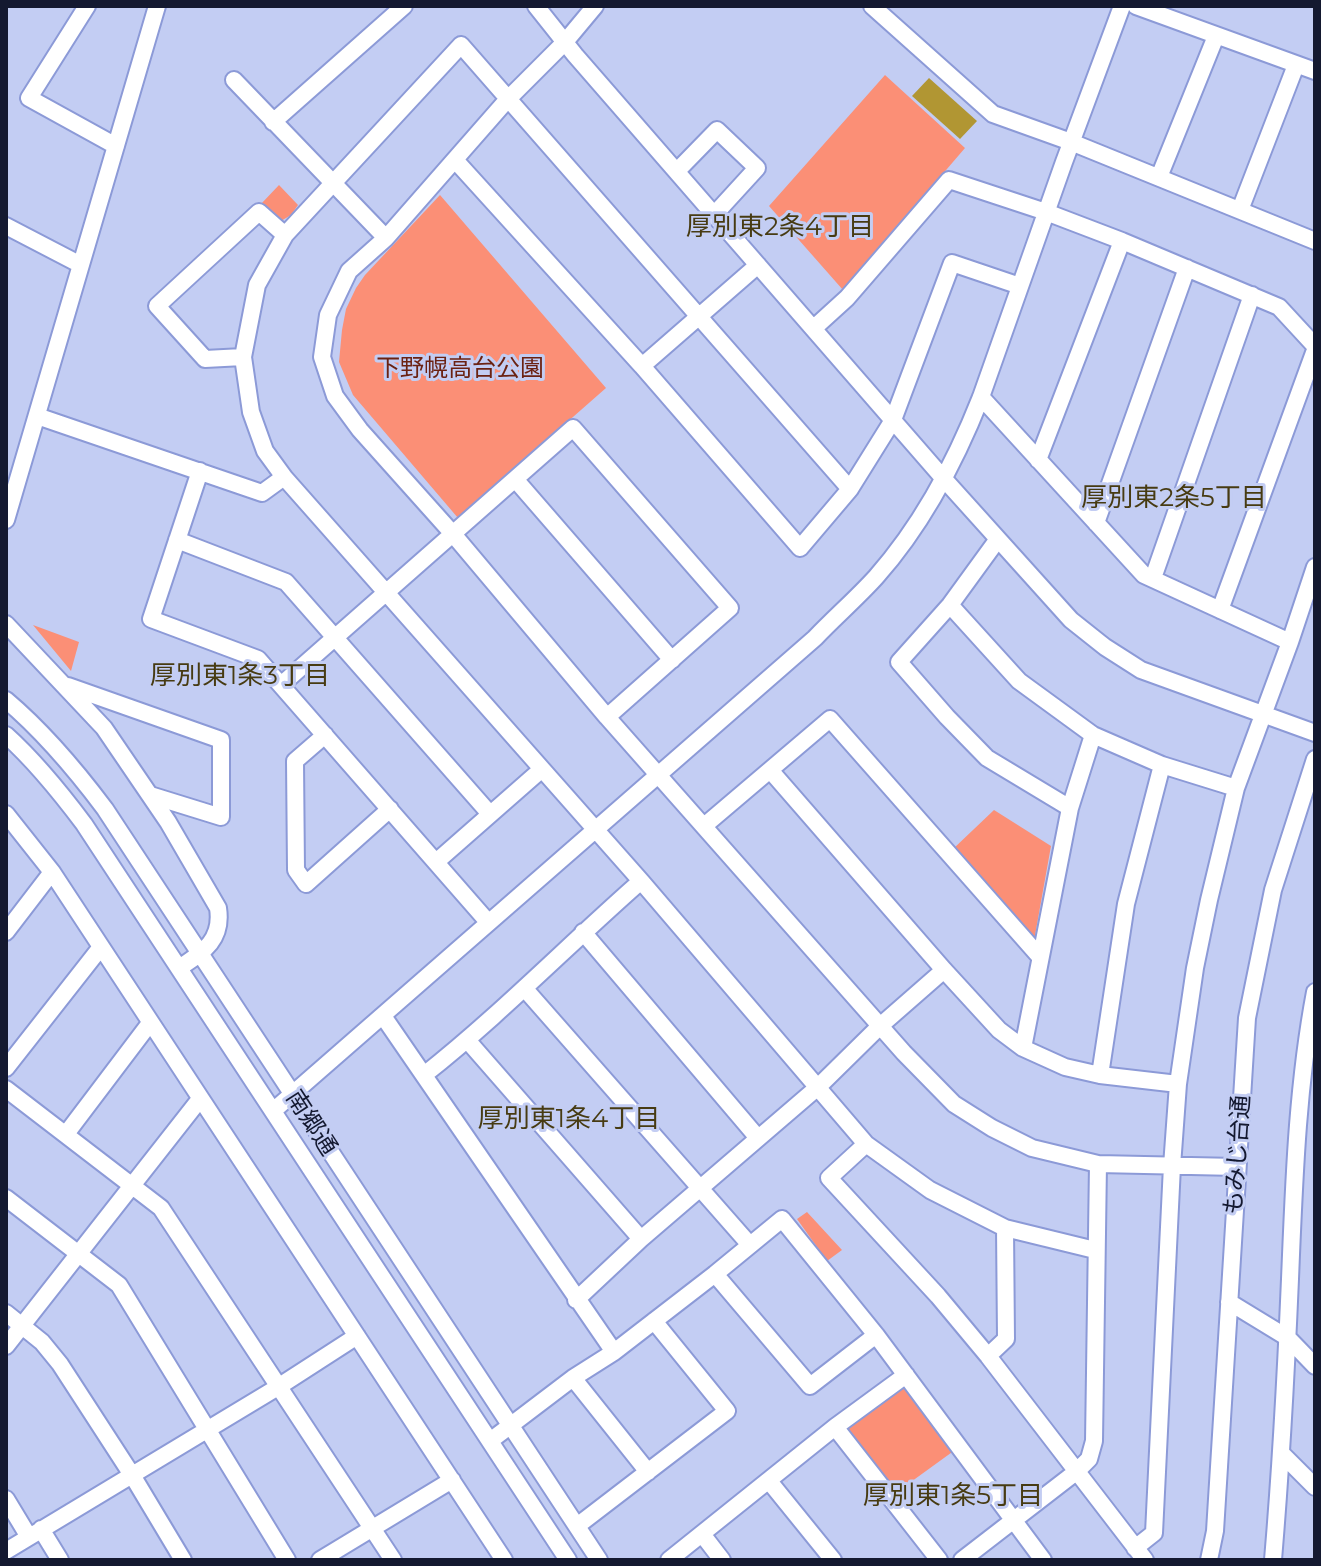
<!DOCTYPE html>
<meta charset="utf-8">
<style>
body{margin:0}
#map{position:relative;width:1321px;height:1566px;overflow:hidden;background:#c3cdf3;font-family:Montserrat,sans-serif}
canvas{display:block}
.frame{position:absolute;inset:0;border:8px solid #141930;pointer-events:none}
</style>
<div id="map">
<canvas width="1321" height="1566"></canvas>
<div class="frame"></div>
</div>
<script>
const context = document.querySelector('canvas').getContext('2d');
context.lineJoin = 'round';
function paint(path, color) {
  context.fillStyle = color;
  context.fill(path, 'evenodd');
}
function stroke(path, color, width, dash) {
  context.strokeStyle = color;
  context.lineWidth = width;
  context.lineCap = dash ? 'butt' : 'round';
  context.setLineDash(dash || []);
  context.stroke(path);
}
function drawText(font, color, halo, rows, align = 'center') {
  context.font = font + ' Montserrat,"Noto Sans JP",sans-serif';
  context.lineWidth = 6;
  context.setLineDash([]);
  context.textBaseline = 'middle';
  context.strokeStyle = halo;
  context.fillStyle = color;
  for (const [text, x, y, turn = 0] of rows) {
    context.save();
    context.translate(x, y);
    context.rotate((+turn || 0) * Math.PI / 180);
    context.textAlign = isNaN(turn) ? turn : align;
    if (halo) context.strokeText(text, 0, 0);
    context.fillText(text, 0, 0);
    context.restore();
  }
}
paint(new Path2D(`
 M 885,75 L 965,148 L 843,290 L 769,206 Z
 M 279,185 L 298,205 L 291,215 L 281,221 L 261,204 Z
 M 440,195 L 606,388 L 458,518 L 353,395 L 339,362 L 342,330 L 346,309 L 356,288 L 365,275 Z
 M 33,625 L 79,642 L 71,671 Z
 M 994,810 L 1051,846 L 1034,941 L 953,849 Z
 M 807,1212 L 842,1250 L 827,1261 L 797,1219 Z
 M 903,1382 L 955,1450 L 897,1492 L 846,1427 Z`), '#fb8f76');
paint(new Path2D(`
 M 929,78 L 977,121 L 960,139 L 912,96 Z`), '#b19633');
const minor = new Path2D(`
 M 87,6 L 29,98 L 116,146
 M 536,6 L 575,55 L 944,479 L 1071,620 L 1105,647 L 1141,670 L 1315,733
 M 595,6 L 565,42 L 507,100 L 386,238 L 349,271 L 328,315 L 322,357 L 335,396 L 360,430 L 453,534 L 607,717 L 904,1053 L 954,1104 L 992,1128 L 1032,1148 L 1098,1164 L 1237,1167
 M 872,6 L 993,114 L 1071,142 L 1315,241
 M 1136,6 L 1315,71
 M 234,80 L 386,238
 M 273,122 L 404,6
 M 455,160 L 642,366 L 800,548 L 850,489 L 893,420 L 952,263 L 1020,286
 M 677,171 L 717,130 L 757,168 L 714,215
 M 1159,177 L 1216,36
 M 1240,210 L 1296,65
 M 6,226 L 81,265
 M 814,328 L 847,298 L 949,180 L 1046,212 L 1122,241 L 1279,307 L 1315,346
 M 243,357 L 205,359 L 157,306 L 259,212 L 285,235
 M 642,366 L 758,265
 M 981,397 L 1144,575 L 1290,642
 M 37,416 L 262,493 L 284,477
 M 1038,460 L 1122,241
 M 200,471 L 151,619 L 258,659 L 488,922
 M 515,479 L 672,660
 M 850,489 L 461,45 L 285,235 L 257,285 L 243,357 L 251,412 L 265,451 L 284,477 L 641,881 L 866,1144 L 930,1190 L 1005,1228 L 1095,1250
 M 6,520 L 157,6
 M 1096,523 L 1187,268
 M 998,539 L 950,605 L 899,662 L 947,717 L 987,758 L 1070,808
 M 177,540 L 286,582 L 490,814
 M 1153,578 L 1252,295
 M 950,605 L 1019,681 L 1093,735 L 1162,765 L 1236,788
 M 1220,610 L 1315,350
 M 6,624 L 104,728 L 168,822 L 218,908 C 223,940 203,952 179,968
 M 281,685 L 573,428 L 730,608 L 607,717
 M 68,686 L 221,740 L 221,817 L 150,795
 M 6,700 C 44,732 75,769 105,809 L 599,1560
 M 6,735 C 36,762 60,792 84,824 L 568,1560
 M 325,735 L 295,761 L 296,870 L 306,884 L 390,809
 M 770,770 L 944,970 L 999,1030 L 1023,1048 L 1065,1067 L 1100,1075 L 1178,1084
 M 6,814 L 52,872 L 504,1560
 M 704,826 L 830,719 L 1040,957
 M 436,862 L 542,769
 M 6,932 L 52,872
 M 583,932 L 758,1138
 M 525,989 L 750,1245
 M 383,1016 L 614,1352
 M 468,1041 L 641,1239
 M 1023,1048 L 1070,808 L 1093,735
 M 6,1068 L 101,947
 M 424,1075 C 500,1015 568,945 641,881
 M 1100,1075 L 1126,904 L 1162,765
 M 6,1089 L 161,1208 L 393,1560
 M 273,1111 L 815,638 C 835,617 857,598 876,577 C 923,524 955,463 981,397 L 1064,162 L 1122,6
 M 66,1134 L 150,1023
 M 866,1144 L 829,1178 L 938,1296 L 988,1356 L 1145,1560
 M 6,1198 L 119,1285 L 287,1560
 M 715,1274 L 810,1386 L 876,1335
 M 576,1300 L 641,1239 L 818,1087 L 880,1026 L 944,970
 M 1229,1302 L 1288,1338 L 1315,1366
 M 6,1313 L 42,1342 L 60,1364 L 132,1475 L 183,1560
 M 6,1346 L 200,1099
 M 988,1356 L 1006,1339 L 1005,1228
 M 573,1378 L 648,1472
 M 835,1427 L 939,1560
 M 490,1441 L 573,1378 L 614,1352 L 715,1274 L 782,1219 L 876,1335 L 1043,1560
 M 1282,1454 L 1315,1487
 M 769,1481 L 833,1560
 M 6,1499 L 29,1537
 M 577,1526 L 727,1411 L 654,1321
 M 41,1529 L 60,1560
 M 702,1534 L 722,1560
 M 1135,1548 L 1154,1533 L 1172,1166 L 1178,1084 L 1195,968 L 1209,900 L 1236,788 L 1290,642 L 1315,567
 M 6,1551 L 278,1387 L 357,1336
 M 320,1560 L 452,1480
 M 669,1560 L 835,1427 L 906,1375
 M 962,1560 L 1076,1472 L 1089,1459 L 1094,1441 L 1098,1164
 M 1209,1560 L 1215,1531 L 1247,1018 L 1273,890 L 1315,759
 M 1273,1560 C 1281,1466 1286,1373 1290,1279 C 1294,1183 1297,1087 1315,992`);
stroke(minor, '#8c9ad7', 20);
stroke(minor, '#fff', 16);
drawText('24px', '#6b2212', '#c3cdf3', [
 ["下野幌高台公園",460,369]
]);
drawText('24px', '#141930', '#c3cdf3', [
 ["南郷通",311,1123,57],
 ["もみじ台通",1238,1155,-86]
]);
drawText('26px', '#473b12', '#c3cdf3', [
 ["厚別東2条4丁目",780,227],
 ["厚別東2条5丁目",1174,498],
 ["厚別東1条3丁目",240,676],
 ["厚別東1条4丁目",569,1119],
 ["厚別東1条5丁目",953,1496]
]);
</script>
